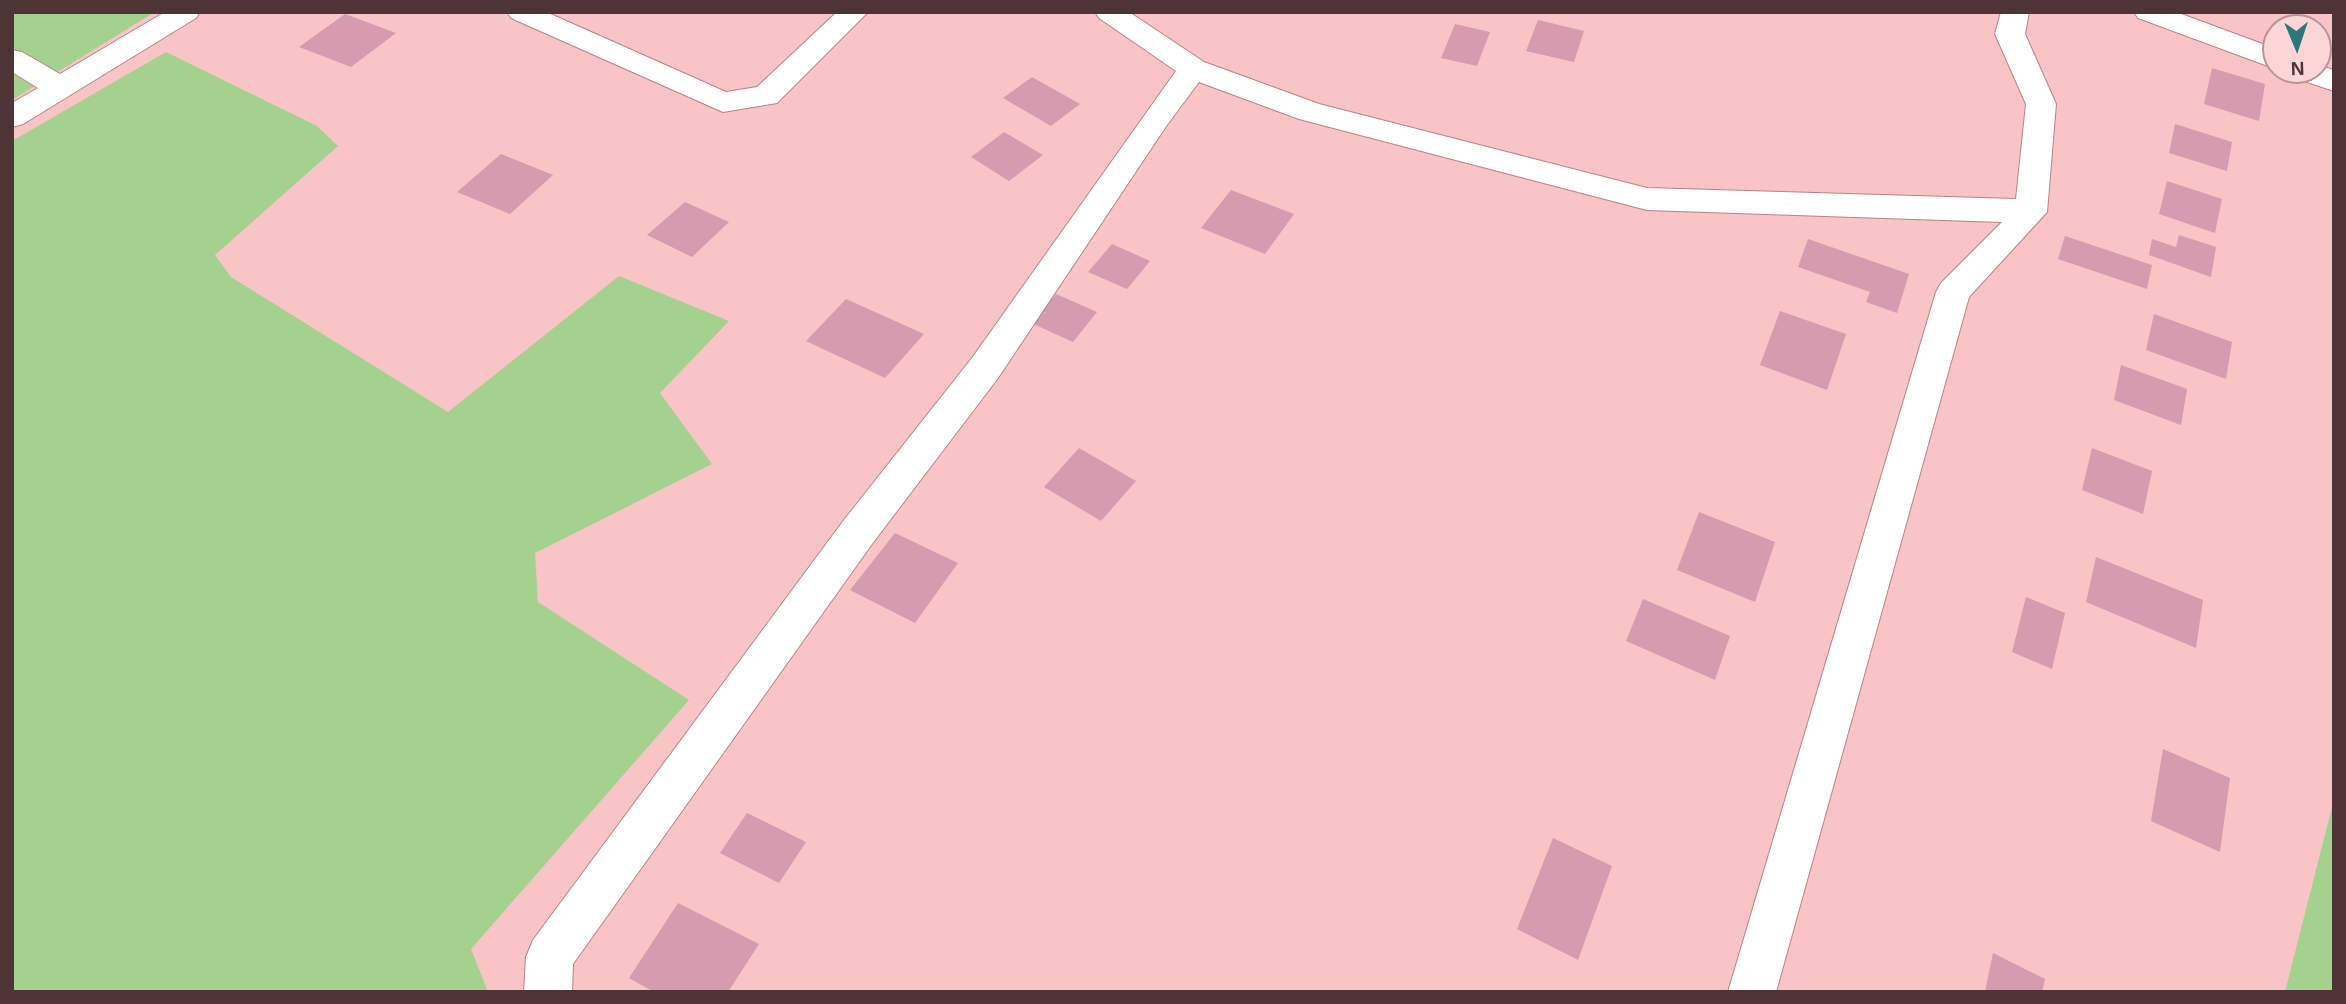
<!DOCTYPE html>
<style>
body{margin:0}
#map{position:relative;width:2346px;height:1004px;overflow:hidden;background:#f8c4c6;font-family:Arial,sans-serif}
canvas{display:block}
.frame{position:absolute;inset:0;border:14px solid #4e3436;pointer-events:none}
.north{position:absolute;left:2262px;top:14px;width:70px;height:70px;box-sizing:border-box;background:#fcd5d6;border:2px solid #b69596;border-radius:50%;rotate:178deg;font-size:19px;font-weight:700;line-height:28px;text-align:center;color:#4e3436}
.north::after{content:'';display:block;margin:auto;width:24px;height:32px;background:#2e7778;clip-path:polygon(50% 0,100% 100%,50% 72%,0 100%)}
</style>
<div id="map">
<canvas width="2346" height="1004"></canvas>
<div class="frame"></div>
<div class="north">N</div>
</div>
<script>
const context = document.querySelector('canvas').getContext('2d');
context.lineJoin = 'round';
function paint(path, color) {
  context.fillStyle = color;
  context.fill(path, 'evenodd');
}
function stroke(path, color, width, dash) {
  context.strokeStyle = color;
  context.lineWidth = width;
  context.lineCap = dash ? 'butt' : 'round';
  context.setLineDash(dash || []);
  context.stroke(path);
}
paint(new Path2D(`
 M 12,12 L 155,12 L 12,100 Z
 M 166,52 L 317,126 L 338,146 L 215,255 L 231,277 L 448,412 L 619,276 L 729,321 L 660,393 L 712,464 L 535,553 L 538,602 L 689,700 L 471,949 L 488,992 L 12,992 L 12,141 Z
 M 2334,799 L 2334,992 L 2285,992 Z`), '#a4d18e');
paint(new Path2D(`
 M 345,14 L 396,33 L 351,67 L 299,47 Z
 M 1538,20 L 1584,31 L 1574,62 L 1526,51 Z
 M 1455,24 L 1490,32 L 1477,66 L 1441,58 Z
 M 2212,68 L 2265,84 L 2259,121 L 2204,104 Z
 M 1032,77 L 1080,104 L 1051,126 L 1003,98 Z
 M 2175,124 L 2232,142 L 2227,171 L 2169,153 Z
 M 1004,132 L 1043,155 L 1009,181 L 971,157 Z
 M 501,154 L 553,175 L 510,214 L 457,192 Z
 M 2167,181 L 2222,199 L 2215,233 L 2159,214 Z
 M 1231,190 L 1294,214 L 1265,254 L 1201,228 Z
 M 685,202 L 729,222 L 692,257 L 647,235 Z
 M 2179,235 L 2216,247 L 2211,277 L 2149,255 L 2152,239 L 2176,247 Z
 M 2065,236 L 2152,265 L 2147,289 L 2058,259 Z
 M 1808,239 L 1909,274 L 1897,313 L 1866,302 L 1870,292 L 1798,267 Z
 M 1112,244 L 1150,261 L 1127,289 L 1088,272 Z
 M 1056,294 L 1097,312 L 1073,342 L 1031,323 Z
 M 846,299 L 924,334 L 885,378 L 806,341 Z
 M 1780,311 L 1846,334 L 1827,390 L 1760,365 Z
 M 2154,314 L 2232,342 L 2226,379 L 2146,350 Z
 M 2121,365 L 2187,389 L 2181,425 L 2114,400 Z
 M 1079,448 L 1136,481 L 1101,521 L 1044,487 Z
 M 2092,448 L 2152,471 L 2143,514 L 2082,490 Z
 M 1699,512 L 1775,542 L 1755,602 L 1677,570 Z
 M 895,533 L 958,563 L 915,623 L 850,590 Z
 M 2096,557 L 2203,600 L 2196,648 L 2086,602 Z
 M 2026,597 L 2065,613 L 2052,669 L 2012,652 Z
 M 1643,599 L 1730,636 L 1715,680 L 1626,641 Z
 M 2163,749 L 2230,778 L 2220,852 L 2151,821 Z
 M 747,813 L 806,842 L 779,883 L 720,853 Z
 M 1553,838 L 1612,866 L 1578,960 L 1517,929 Z
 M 678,903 L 759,944 L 728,992 L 654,992 L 629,978 Z
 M 1993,953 L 2045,979 L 2042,992 L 1985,992 Z`), '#d59baf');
const minor = new Path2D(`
 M 165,12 L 200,12 L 196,18 L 23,124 L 12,127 L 12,103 L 38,88 L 12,72 L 12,50 L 22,52 L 60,74 Z
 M 507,12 L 546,12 L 726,92 L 757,87 L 837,12 L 868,12 L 777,103 L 723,112 L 511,18 Z
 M 1095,12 L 1129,12 L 1204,62 L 1319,104 L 1647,188 L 2016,199 L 2026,104 L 1995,34 L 2001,12 L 2029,12 L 2025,34 L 2056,104 L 2047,212 L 1969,297 L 1776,992 L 1728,992 L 1936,292 L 1941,283 L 2002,222 L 1647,210 L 1299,119 L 1199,82 L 1167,125 L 998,378 L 872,544 L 573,964 L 572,992 L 524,992 L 526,957 L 533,940 L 844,520 L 972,358 L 1176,71 L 1099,18 Z
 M 2134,12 L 2176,12 L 2276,49 L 2276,69 L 2138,18 Z
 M 2318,65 L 2334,70 L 2334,91 L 2292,77 L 2288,70 L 2318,70 Z`);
stroke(minor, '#bd8185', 2);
paint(minor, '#fff');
</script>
